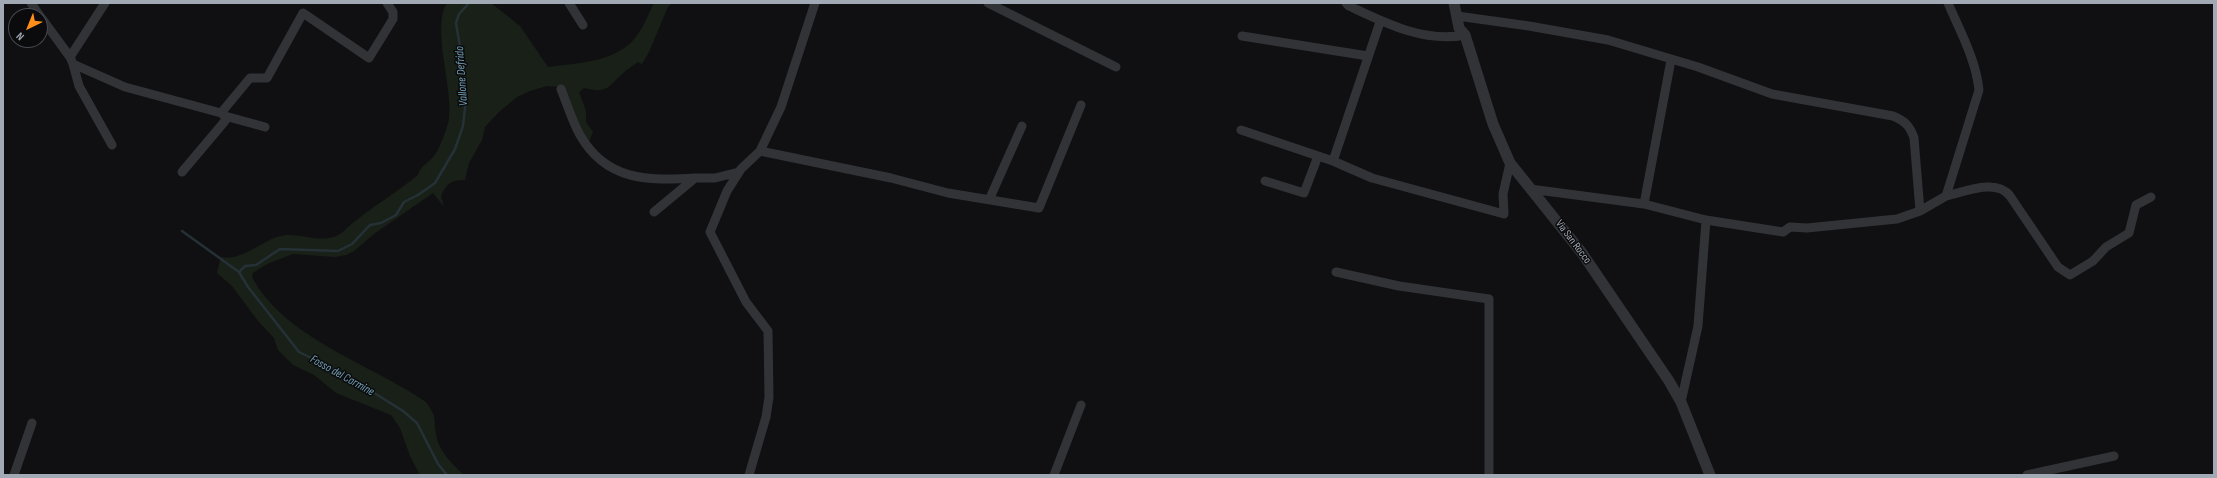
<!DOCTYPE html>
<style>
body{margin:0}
#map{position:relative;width:2217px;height:478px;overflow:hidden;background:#101012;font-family:"Sofia Sans Condensed",sans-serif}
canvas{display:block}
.frame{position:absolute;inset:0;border:4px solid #a0a9b4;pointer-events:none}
.north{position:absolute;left:8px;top:8px;width:40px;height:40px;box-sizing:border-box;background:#0b0b0d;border:1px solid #474a50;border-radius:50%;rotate:223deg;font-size:11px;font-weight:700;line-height:16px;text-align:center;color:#a0a9b4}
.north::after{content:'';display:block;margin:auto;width:14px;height:18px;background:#ff8e1a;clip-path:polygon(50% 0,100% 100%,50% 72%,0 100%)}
</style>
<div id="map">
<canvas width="2217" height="478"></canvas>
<div class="frame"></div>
<div class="north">N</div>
</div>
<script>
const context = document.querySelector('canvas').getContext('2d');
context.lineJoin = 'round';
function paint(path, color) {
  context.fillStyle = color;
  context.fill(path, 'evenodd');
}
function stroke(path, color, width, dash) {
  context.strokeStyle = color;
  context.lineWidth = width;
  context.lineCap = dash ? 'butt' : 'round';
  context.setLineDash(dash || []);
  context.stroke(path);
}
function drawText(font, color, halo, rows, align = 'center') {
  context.font = font + ' "Sofia Sans Condensed",sans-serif';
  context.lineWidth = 3;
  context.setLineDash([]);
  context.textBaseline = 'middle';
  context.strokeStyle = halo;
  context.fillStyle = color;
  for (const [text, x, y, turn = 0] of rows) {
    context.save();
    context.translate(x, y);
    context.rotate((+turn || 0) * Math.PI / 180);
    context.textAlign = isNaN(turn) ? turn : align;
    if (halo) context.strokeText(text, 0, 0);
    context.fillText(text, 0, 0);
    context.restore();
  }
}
paint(new Path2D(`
 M 447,3 L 491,3 L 520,26 L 548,67 C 580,63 622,62 640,31 C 646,22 649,12 654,3 L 672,3 L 668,7 L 649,52 L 642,64 L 638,62 C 633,66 627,69 622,74 C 606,89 608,93 584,88 L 579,92 L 586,111 L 586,122 L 593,132 L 588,144 L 559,87 L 547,86 L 530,91 L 517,97 L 499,112 L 485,127 L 482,140 L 469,163 L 465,180 C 451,180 447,183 441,196 L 444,207 L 433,193 L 374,234 L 354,251 L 346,255 L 335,257 L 293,254 L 267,264 L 253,273 L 252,277 C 284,338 371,364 426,402 C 438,419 433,416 436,434 C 438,450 452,464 464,475 L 420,475 L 410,456 L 400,428 L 391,415 L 336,393 L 314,375 L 293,365 L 278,350 L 274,338 L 258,321 L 232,286 L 217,273 L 221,257 C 241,261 259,243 277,237 C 294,231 312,241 329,238 C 340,237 345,229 354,222 C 374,206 397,192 418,175 C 420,166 427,164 433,157 C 439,151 448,127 449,118 C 453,87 431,27 447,3 Z`), '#182018');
stroke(new Path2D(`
 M 182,231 L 239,272 L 248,287 L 299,352 L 344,374 L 403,411 L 417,423 L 438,464 L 447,475
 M 239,272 L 245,266 L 256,265 L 280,249 L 338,251 L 352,244 L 370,225 L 381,223 L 396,215 L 404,202 L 418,195 L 435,183 L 455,149 L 463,126 L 466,99 L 460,75 L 462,59 L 456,23 L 459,14 L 469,3`), '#253136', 2.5);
stroke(new Path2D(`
 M 31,3 L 40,16
 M 569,3 L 583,25
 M 988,3 L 1116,67
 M 1346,3 L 1349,6 C 1385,23 1424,43 1465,35
 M 40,16 L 70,57 L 105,3
 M 1457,16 L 1529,26 L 1608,40 L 1698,67 L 1772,94 L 1893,116 C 1905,121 1910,126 1914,138 L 1920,211
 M 1242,36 L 1368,56
 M 70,57 L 73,64 L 125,87 L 221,113 L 225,116 L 225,121 L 182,172
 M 73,64 L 79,86 L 112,145
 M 561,89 C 567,104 572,121 580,135 C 606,181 648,181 695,178
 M 221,113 L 250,78 L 267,78 L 303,13 L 369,58 L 393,19 L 393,12 L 387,3
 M 225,116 L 265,127
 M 1241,130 L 1333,161 L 1372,178 L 1504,214 L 1503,194 L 1510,163
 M 760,151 L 891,178 L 948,193 L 1039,208 L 1081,105
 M 1333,161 L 1380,22
 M 1265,181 L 1304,193 L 1318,156
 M 1530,189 L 1644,204 L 1706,220 L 1783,232 L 1790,227 L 1807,228 L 1897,219 L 1920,211 L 1946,196 L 1979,90 C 1976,60 1960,31 1948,3
 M 1946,196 C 1964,192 1997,178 2010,196 L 2058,267 L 2070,275 L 2093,261 L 2106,247 L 2129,233 L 2136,205 L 2151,197
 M 989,200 L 1022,126
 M 1644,204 L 1671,60
 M 654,212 L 695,178 L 715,178 L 739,172
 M 1336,272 L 1399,286 L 1489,299 L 1489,475
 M 1681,402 L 1698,326 L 1706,220
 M 14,475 L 32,423
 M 749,475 L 766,417 L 769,397 L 768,331 L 746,302 L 710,232 L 727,191 L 741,169 L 760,151 L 781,107 L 815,3
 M 1054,475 L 1081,405
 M 2027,475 L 2114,456`), '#313337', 9);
stroke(new Path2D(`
 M 1454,3 L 1459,28 L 1465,35 L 1493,124 L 1510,163 L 1582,253 L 1669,381 L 1681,402 L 1710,475`), '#313337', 11);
drawText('11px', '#a0a9b4', '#0b0b0d', [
 ["Via San Rocco",1573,242,53]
]);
drawText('italic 12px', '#729fb3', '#0b0b0d', [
 ["Vallone Defrido",462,76,-94],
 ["Fosso del Carmine",342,376,29]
]);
</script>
